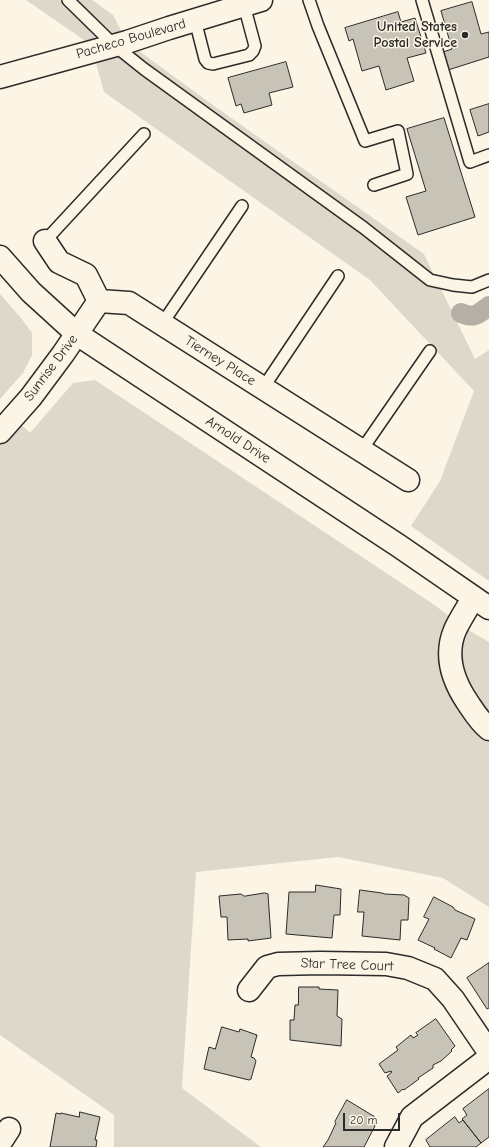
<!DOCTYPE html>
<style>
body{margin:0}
#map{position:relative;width:489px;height:1147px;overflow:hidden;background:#fcf5e5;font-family:"Comic Neue",sans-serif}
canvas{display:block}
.scale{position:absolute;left:343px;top:1113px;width:57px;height:18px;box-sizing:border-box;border:2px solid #2b2b2b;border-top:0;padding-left:5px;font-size:12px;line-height:14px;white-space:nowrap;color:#2b2b2b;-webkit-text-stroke:3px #fcf5e5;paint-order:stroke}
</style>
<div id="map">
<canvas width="489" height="1147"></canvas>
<div class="scale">20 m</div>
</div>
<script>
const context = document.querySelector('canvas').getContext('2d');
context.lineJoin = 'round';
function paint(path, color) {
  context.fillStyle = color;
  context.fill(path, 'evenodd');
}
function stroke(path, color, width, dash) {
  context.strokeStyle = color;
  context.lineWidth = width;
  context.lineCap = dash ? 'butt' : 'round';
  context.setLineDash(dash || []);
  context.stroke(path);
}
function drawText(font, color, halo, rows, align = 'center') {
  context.font = font + ' "Comic Neue",sans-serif';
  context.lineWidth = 3;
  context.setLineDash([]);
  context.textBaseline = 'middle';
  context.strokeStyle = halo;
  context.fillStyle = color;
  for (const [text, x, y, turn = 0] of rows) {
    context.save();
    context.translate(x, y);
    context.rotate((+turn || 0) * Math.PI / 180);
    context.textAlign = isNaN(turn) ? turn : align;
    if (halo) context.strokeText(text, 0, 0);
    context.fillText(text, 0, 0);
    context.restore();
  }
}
paint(new Path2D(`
 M 26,0 L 92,0 L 113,15 L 127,42 L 210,103 L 424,254 L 475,359 L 489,350 L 489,581 L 411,526 L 440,481 L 474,391 L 370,280 L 104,92 L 96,63 L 97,49 Z
 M 0,294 L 21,318 L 32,333 L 32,355 L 23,373 L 0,399 Z
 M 95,380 L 436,606 L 460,625 L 489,642 L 489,907 L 443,878 L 338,857 L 196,872 L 182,1088 L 261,1147 L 114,1147 L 114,1115 L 0,1035 L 0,432 L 13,417 L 30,433 L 73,383 Z`), '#ded8ca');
stroke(new Path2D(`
 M 461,313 C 475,319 478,314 489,306`), '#b4b0a5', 20);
const building = new Path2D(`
 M 472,2 L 481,34 L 489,32 L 489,57 L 448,70 L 443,52 L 452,49 L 441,11 Z
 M 398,12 L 401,22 L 415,18 L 426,53 L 407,58 L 414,81 L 386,90 L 379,66 L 362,71 L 353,39 L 349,41 L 345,28 Z
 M 286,62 L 293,87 L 269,93 L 272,105 L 244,113 L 241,104 L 236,106 L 228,78 Z
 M 489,104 L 489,132 L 478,136 L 470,110 Z
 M 444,118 L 475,217 L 418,235 L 406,197 L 426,191 L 407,129 Z
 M 316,885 L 341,889 L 340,915 L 334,915 L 332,938 L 286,934 L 289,892 L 315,892 Z
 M 360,890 L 382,893 L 385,894 L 404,895 L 409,898 L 408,920 L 401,920 L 400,940 L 362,936 L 364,912 L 358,912 Z
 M 265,893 L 268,894 L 271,938 L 248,941 L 248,939 L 228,940 L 227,917 L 221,917 L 219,896 L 241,894 L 244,896 Z
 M 434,897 L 453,907 L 455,910 L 475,919 L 467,940 L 461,938 L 451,958 L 434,949 L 435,948 L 418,940 L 429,919 L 424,917 Z
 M 489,963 L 489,1008 L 487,1009 L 467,978 Z
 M 299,987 L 319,987 L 319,989 L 338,990 L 337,1016 L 342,1019 L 341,1046 L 290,1040 L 290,1020 L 294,1020 L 295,1005 L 298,1005 Z
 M 436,1019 L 455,1046 L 451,1050 L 452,1051 L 441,1061 L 433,1065 L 433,1068 L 418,1078 L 419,1079 L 404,1090 L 403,1089 L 398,1093 L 387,1076 L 392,1072 L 391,1071 L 385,1073 L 379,1064 L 398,1050 L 396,1047 L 411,1035 L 413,1038 L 418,1035 L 416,1033 Z
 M 222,1027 L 239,1032 L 240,1029 L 257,1035 L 251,1057 L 254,1058 L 256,1061 L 251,1079 L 249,1080 L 204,1069 L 209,1047 L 215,1049 Z
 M 489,1089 L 489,1137 L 481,1143 L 462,1119 L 467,1115 L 463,1109 Z
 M 347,1100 L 375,1117 L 373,1121 L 375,1126 L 364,1147 L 323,1147 L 328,1140 L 336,1123 L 335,1122 Z
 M 80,1112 L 100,1117 L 95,1140 L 97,1140 L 96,1147 L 50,1147 L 56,1113 L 61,1114 L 61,1113 L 79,1117 Z
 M 455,1117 L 459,1123 L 463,1120 L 481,1143 L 476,1147 L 430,1147 L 426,1140 Z`);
paint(building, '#c8c3b7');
stroke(building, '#2b2b2b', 1);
const lane = new Path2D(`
 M 68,0 L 114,45 L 144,69 L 364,228 L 430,280 L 453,285 L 472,287 L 489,280
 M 309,0 L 318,26 L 365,141 L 398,131 L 407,174 L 374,185
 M 422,0 L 470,162 L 489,155
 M 195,20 L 205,59 L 208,63 L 213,64 L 249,55 L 253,51 L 255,46 L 244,5
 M 45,241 L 144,134
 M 162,324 L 242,206
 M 263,388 L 338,276
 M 361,451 L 430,351`);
const street = new Path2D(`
 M 45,241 L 59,262 L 86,275 L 99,301 L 129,303 L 408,480
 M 0,432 L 31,397 L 63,354 L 99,301
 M 473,598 C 467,609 460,619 455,630 C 444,656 453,681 468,703 C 474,712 480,722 489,729
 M 249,990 L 267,967 L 278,964 L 320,963 L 386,964 L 408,968 L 435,979 L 453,999 L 489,1052
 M 0,1143 L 9,1129
 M 396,1147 L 412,1117 L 489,1058`);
const secondary = new Path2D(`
 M 0,77 L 127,42 L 169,28 L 261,0
 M 0,257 L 31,292 L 77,334 L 399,546 L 489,608`);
stroke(lane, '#2b2b2b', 14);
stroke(street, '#2b2b2b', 25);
stroke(secondary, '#2b2b2b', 25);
stroke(lane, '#fcf5e5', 11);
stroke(street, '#fcf5e5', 22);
stroke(secondary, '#fcf5e5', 22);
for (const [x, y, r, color] of [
 [465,35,4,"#2b2b2b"]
]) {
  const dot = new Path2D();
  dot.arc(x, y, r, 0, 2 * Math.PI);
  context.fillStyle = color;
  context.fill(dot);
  stroke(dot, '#fcf5e5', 1.5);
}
drawText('bold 14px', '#2b2b2b', '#fcf5e5', [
 ["United States",457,27],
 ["Postal Service",457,43]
], 'right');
drawText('14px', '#2b2b2b', '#fcf5e5', [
 ["Pacheco Boulevard",131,39,-16],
 ["Tierney Place",220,361,32],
 ["Sunrise Drive",51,368,-53],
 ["Arnold Drive",238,440,33],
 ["Star Tree Court",347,965,2]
]);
</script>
